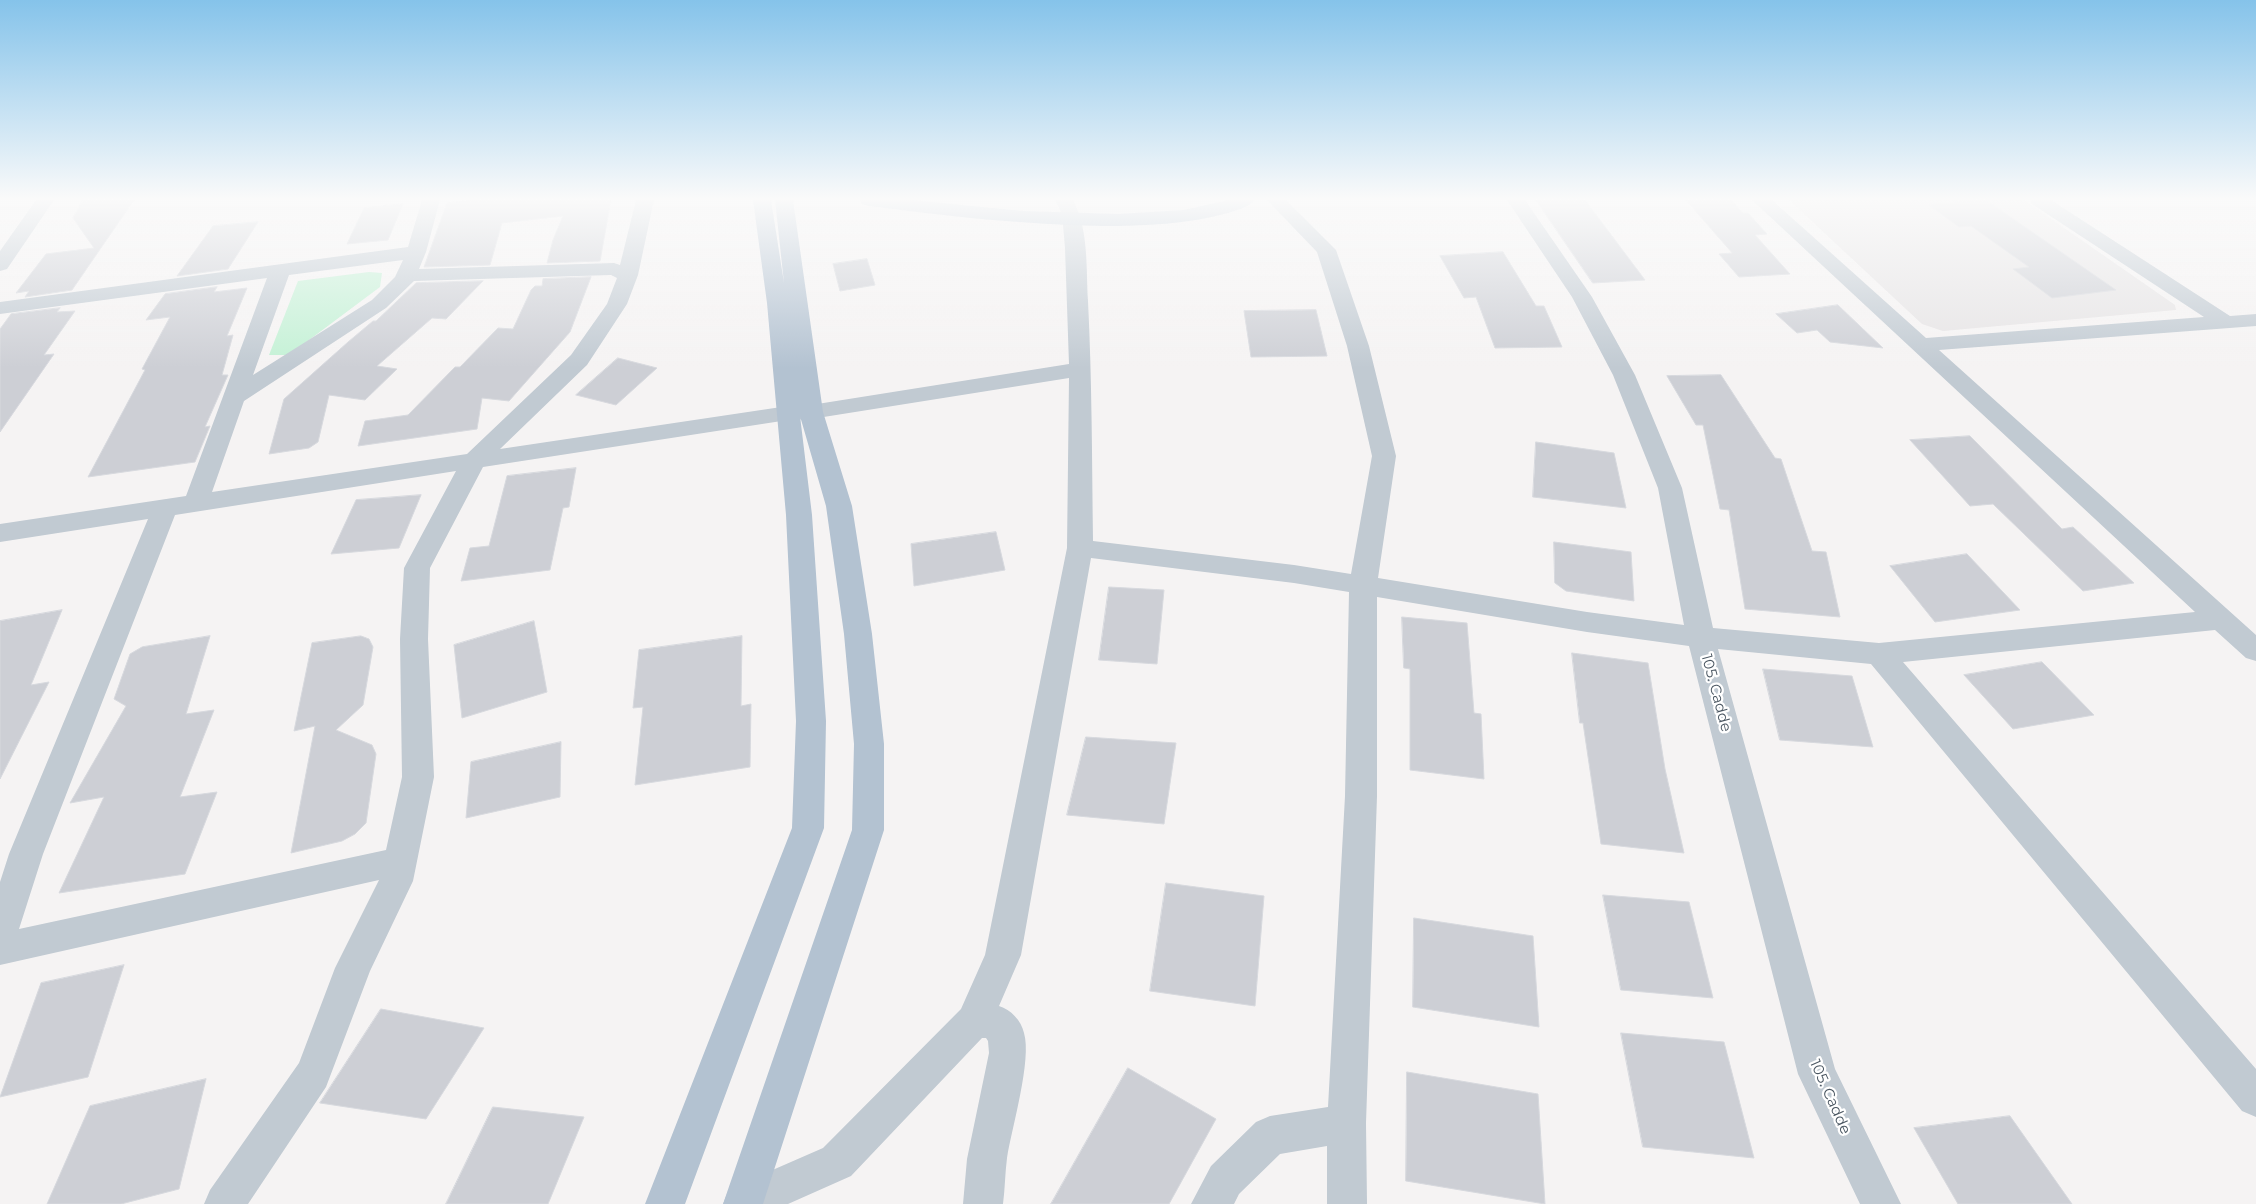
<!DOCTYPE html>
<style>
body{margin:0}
canvas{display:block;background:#f5f3f3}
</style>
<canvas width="2256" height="1204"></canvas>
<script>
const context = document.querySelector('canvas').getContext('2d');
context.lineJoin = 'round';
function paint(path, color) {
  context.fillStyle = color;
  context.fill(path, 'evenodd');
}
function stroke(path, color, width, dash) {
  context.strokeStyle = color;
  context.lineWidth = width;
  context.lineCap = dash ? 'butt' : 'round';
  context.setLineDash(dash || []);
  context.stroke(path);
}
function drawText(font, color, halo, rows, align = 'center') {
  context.font = font + ' Montserrat,sans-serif';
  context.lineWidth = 4.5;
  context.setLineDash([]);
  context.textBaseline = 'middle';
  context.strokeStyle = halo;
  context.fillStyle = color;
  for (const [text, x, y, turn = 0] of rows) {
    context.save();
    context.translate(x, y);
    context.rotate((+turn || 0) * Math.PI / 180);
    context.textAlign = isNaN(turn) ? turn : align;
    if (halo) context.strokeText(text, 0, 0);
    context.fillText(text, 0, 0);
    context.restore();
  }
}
paint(new Path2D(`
 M 1789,200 L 2024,200 L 2175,305 L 2176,310 L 1943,331 L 1922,324 Z`), '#e6e4e5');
paint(new Path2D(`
 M 369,272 L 382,273 L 380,287 L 289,355 L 269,355 L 298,281 Z`), '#c3f1d5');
const building = new Path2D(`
 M 83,200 L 134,200 L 72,290 L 25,297 L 29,291 L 16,293 L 46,254 L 94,248 L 73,218 Z
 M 479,200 L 611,200 L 600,261 L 547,263 L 553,240 L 563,216 L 502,223 L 490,265 L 424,267 L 447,203 Z
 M 1536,200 L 1585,200 L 1645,280 L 1593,283 Z
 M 1686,200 L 1731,200 L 1743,213 L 1748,213 L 1767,234 L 1755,235 L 1790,274 L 1739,277 L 1719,254 L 1732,253 Z
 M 1972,200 L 1986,200 L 2116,290 L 2052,298 L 2013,269 L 2029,267 L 1971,226 L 1959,227 L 1929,205 Z
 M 403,204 L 388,240 L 347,244 L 364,208 Z
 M 258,222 L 228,269 L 177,276 L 213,226 Z
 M 1503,252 L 1536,306 L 1544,306 L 1562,347 L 1495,348 L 1476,297 L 1464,298 L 1440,256 Z
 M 867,259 L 875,285 L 840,291 L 833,264 Z
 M 591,277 L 570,332 L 509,401 L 482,398 L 477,429 L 358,446 L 365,421 L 408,415 L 455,367 L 460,367 L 498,328 L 513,329 L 531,290 L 535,286 L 542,286 L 543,279 Z
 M 483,281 L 446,319 L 432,318 L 377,366 L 397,369 L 365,400 L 329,395 L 318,442 L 309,448 L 269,454 L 284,399 L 348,342 L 373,321 L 376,321 L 416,283 Z
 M 217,287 L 214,292 L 247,288 L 227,336 L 233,335 L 222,375 L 228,375 L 205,427 L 210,426 L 195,462 L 88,477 L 145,370 L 142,369 L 170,317 L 146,320 L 165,294 Z
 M 1838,305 L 1883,348 L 1830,342 L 1817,330 L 1797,333 L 1776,314 Z
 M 60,308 L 57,312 L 75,311 L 44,355 L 54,354 L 0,432 L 0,329 L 11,314 Z
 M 1316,310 L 1327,356 L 1251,357 L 1244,311 Z
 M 618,358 L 657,368 L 616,405 L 576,395 Z
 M 1721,375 L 1775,458 L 1781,459 L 1812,551 L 1826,552 L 1840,617 L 1745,609 L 1729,510 L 1720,509 L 1703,425 L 1696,425 L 1667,376 Z
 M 1970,436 L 2062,529 L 2073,527 L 2134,583 L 2083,591 L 1993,504 L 1970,506 L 1910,440 Z
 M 1536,442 L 1614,453 L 1626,508 L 1533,497 Z
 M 576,468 L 569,507 L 563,508 L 550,570 L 461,581 L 470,548 L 489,546 L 507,476 Z
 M 421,495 L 399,548 L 331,554 L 356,500 Z
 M 996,532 L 1005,570 L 914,586 L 911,544 Z
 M 1554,542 L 1631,552 L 1634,601 L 1566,591 L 1555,583 Z
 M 1967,554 L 2020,610 L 1935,622 L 1890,566 Z
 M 1109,587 L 1164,590 L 1157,664 L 1099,660 Z
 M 62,610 L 31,685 L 49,682 L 0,779 L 0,621 Z
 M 1402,617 L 1467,623 L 1474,713 L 1481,714 L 1484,779 L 1410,770 L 1410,669 L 1404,668 Z
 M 534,621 L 547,692 L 462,718 L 454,645 Z
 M 210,636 L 186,714 L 214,710 L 180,797 L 217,792 L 185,874 L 59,893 L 104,797 L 70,803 L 126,706 L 114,699 L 130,654 L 142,647 Z
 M 361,636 L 369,639 L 373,647 L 363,705 L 336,730 L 372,745 L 376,754 L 366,823 L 355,834 L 342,841 L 291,853 L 315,726 L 294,731 L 312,643 Z
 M 742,636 L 741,706 L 751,704 L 750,767 L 635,785 L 643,707 L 633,708 L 639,650 Z
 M 1572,653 L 1648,663 L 1665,769 L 1684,853 L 1601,844 L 1583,723 L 1580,723 Z
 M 2042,662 L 2094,715 L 2013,729 L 1964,675 Z
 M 1763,669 L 1852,676 L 1873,747 L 1780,740 Z
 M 1086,737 L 1176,743 L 1164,824 L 1067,815 Z
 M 561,742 L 560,797 L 466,818 L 471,762 Z
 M 1166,883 L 1264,896 L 1255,1006 L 1150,991 Z
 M 1603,895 L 1689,902 L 1713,998 L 1621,990 Z
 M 1414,918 L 1533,936 L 1539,1027 L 1413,1007 Z
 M 124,965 L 88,1077 L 0,1097 L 41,983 Z
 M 381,1009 L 484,1028 L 426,1119 L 320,1103 Z
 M 1621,1033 L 1724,1042 L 1754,1158 L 1643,1147 Z
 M 1128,1068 L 1216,1119 L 1169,1204 L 1051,1204 Z
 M 1407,1072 L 1538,1094 L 1545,1204 L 1406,1181 Z
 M 206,1079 L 179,1189 L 121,1204 L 47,1204 L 90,1106 Z
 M 493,1107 L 584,1117 L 548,1204 L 446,1204 Z
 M 2010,1116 L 2072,1204 L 1958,1204 L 1914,1128 Z`);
paint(building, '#cdcfd5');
stroke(building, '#d7d9de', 1);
paint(new Path2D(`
 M 36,200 L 54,200 L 7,269 L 0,271 L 0,251 Z
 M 422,200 L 440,200 L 426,252 L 419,269 L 614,263 L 620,265 L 636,200 L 654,200 L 638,275 L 627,304 L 587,365 L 500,449 L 788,406 L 811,405 L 1069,364 L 1065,248 L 1062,214 L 1055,200 L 1073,200 C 1089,230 1086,268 1088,301 C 1092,381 1092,461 1093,541 L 1294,565 L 1351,574 L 1372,456 L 1347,346 L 1317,252 L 1267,200 L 1286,200 L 1336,250 L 1369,346 L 1396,456 L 1378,578 L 1587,612 L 1684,625 L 1658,488 L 1613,375 L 1572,297 L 1507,200 L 1525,200 L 1592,297 L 1635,375 L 1682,488 L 1713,628 L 1879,643 L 2195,612 L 1752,200 L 1772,200 L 1926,338 L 2204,317 L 2032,204 L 2030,200 L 2051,200 L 2230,316 L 2256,314 L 2256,326 L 1939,350 L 2256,635 L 2256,661 L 2246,658 L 2215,630 L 1903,662 L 2256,1069 L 2256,1117 L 2242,1111 L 1871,664 L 1718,649 L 1835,1069 L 1901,1204 L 1860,1204 L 1798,1074 L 1689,646 L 1587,632 L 1377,597 L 1377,796 L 1366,1123 L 1367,1204 L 1327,1204 L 1327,1146 L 1280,1154 L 1239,1194 L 1234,1204 L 1191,1204 L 1211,1166 L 1256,1122 L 1270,1116 L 1328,1107 L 1345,796 L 1349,592 L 1294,583 L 1091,558 L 1021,955 L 999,1006 C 1011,1010 1021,1020 1024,1033 C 1032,1060 1012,1127 1007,1158 C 1005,1173 1005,1189 1003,1204 L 963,1204 L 967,1159 L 989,1053 L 988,1041 L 986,1038 L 982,1038 L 851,1176 L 788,1204 L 723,1204 L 729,1189 L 823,1148 L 961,1009 L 985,955 L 1067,548 L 1069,378 L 811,419 L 788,420 L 483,467 L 430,568 L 428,639 L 434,777 L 413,881 L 370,971 L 326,1087 L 248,1204 L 204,1204 L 210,1190 L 299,1063 L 335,968 L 379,880 L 0,965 L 0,882 L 9,854 L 148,519 L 0,542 L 0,524 L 186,496 L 267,278 L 0,314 L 0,302 L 408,247 ZM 403,260 L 395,277 L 372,300 L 253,375 L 289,275 ZM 611,275 L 617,278 L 607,304 L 571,355 L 467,454 L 212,492 L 244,401 L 386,308 L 414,281 ZM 456,471 L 404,568 L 400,639 L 402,777 L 386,850 L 19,929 L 43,854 L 175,515 Z`), '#c1cad2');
paint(new Path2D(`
 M 753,200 L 771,200 L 784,283 L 775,200 L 793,200 L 823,412 L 852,506 L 872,634 L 884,744 L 884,830 L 763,1204 L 723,1204 L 852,830 L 854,744 L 844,634 L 826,506 L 800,416 L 812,515 L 826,721 L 824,828 L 685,1204 L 645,1204 L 792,828 L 796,721 L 786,515 L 767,303 Z
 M 860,200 L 912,200 L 1024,211 L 1118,214 L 1183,210 L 1229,200 L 1254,200 C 1249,208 1236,210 1228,213 C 1188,224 1145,226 1103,226 C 1025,225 947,216 869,206 L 862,204 Z`), '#b3c2d1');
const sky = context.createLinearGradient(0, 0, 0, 368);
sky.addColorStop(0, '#85c3ea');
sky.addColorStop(0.54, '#fafafa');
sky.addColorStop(1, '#fafafa00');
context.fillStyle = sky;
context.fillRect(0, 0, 2256, 368);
drawText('15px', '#4a5661', '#fff', [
 ["105. Cadde",1716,693,75],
 ["105. Cadde",1830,1097,66]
]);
</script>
